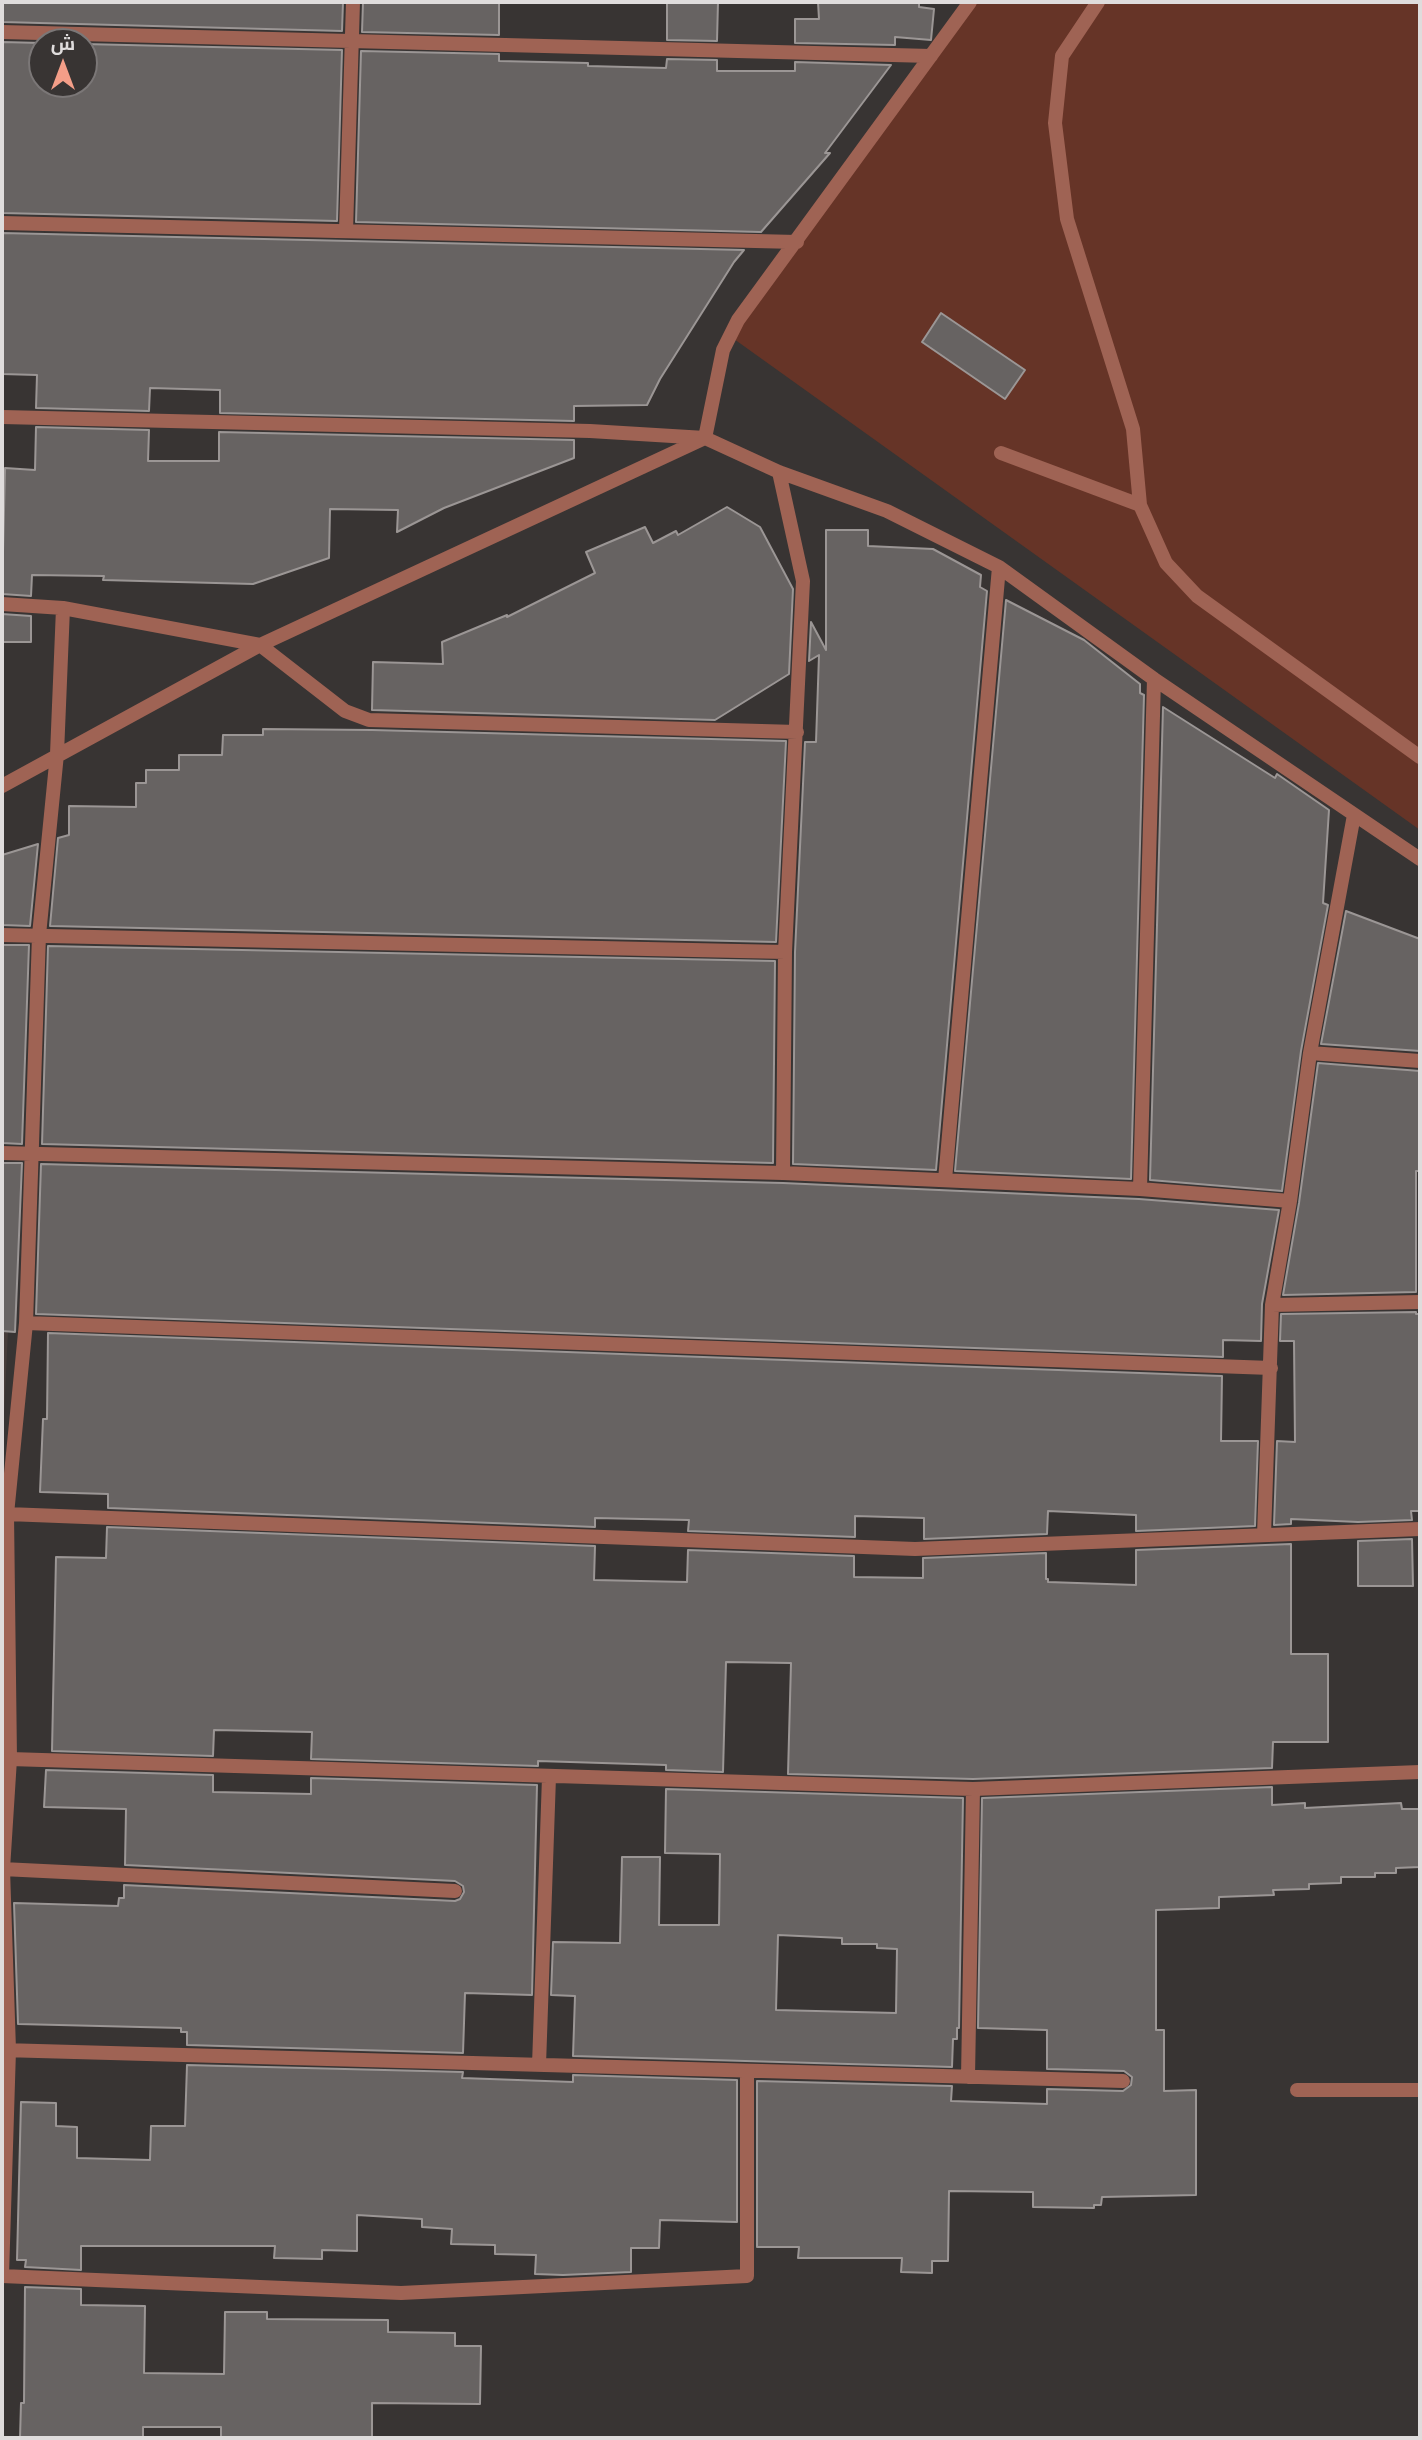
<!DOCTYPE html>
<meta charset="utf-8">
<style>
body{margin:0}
#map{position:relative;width:1422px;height:2440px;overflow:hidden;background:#383433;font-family:"Fira Sans Condensed",Cairo,sans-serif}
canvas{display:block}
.frame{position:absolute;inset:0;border:4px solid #dfdcdc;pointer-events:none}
.north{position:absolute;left:28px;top:28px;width:70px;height:70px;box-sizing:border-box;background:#383433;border:2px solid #7b7777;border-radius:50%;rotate:0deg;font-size:19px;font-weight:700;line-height:28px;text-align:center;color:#dfdcdc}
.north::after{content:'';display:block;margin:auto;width:24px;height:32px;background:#f49e88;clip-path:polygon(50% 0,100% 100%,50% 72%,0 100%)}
</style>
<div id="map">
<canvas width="1422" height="2440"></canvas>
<div class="frame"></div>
<div class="north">ش</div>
</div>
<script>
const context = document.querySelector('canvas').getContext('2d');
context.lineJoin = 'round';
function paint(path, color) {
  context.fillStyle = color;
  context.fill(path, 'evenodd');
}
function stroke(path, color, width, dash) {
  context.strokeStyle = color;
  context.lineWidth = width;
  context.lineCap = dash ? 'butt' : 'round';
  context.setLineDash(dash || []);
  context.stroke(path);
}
paint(new Path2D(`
 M 2,1331 L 8,1331 L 2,1457 Z`), '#473d3a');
paint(new Path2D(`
 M 966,2 L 1420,2 L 1420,830 L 727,334 Z`), '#663427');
const building = new Path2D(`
 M 2,2 L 343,2 L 342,31 L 2,22 Z
 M 363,2 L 499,2 L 499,35 L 362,32 Z
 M 667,2 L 718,2 L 717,41 L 667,40 Z
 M 818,2 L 919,2 L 919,7 L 934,9 L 931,40 L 895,37 L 895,45 L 795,43 L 795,19 L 819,19 Z
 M 2,42 L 42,43 L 42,84 L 84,84 L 84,44 L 342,50 L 337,221 L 2,213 Z
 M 361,51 L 499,54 L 499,61 L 588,63 L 588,66 L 666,68 L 667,59 L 717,60 L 717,71 L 795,71 L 795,62 L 891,65 L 825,153 L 830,153 L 761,232 L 356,222 Z
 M 2,233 L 744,250 L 734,262 L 660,379 L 647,405 L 574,406 L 574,421 L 220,413 L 220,390 L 150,388 L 149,411 L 36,408 L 37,375 L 2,374 Z
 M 941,313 L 1025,370 L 1005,399 L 922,342 Z
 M 36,427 L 149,430 L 148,461 L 219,461 L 219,432 L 574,440 L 574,458 L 444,508 L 397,532 L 398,510 L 330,509 L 329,558 L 253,584 L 103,580 L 104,576 L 32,575 L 31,596 L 2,594 L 5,468 L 35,470 Z
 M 727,507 L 760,527 L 793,589 L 789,674 L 715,720 L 372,710 L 373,662 L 443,664 L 442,642 L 507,615 L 507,617 L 595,573 L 586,552 L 645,527 L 653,543 L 676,531 L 678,535 Z
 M 826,530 L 868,530 L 868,546 L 933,549 L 981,575 L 980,587 L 987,591 L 936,1170 L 793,1164 L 795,952 L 805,742 L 816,742 L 819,655 L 809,661 L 811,622 L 826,650 Z
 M 1006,600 L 1084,640 L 1140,684 L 1140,693 L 1144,695 L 1131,1179 L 955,1171 Z
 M 2,614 L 31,616 L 31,642 L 2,642 Z
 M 1163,707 L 1275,778 L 1277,774 L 1329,810 L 1323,903 L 1328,905 L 1301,1051 L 1282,1191 L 1150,1180 Z
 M 263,729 L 372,730 L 786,741 L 776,942 L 50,926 L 58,838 L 69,835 L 69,806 L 136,807 L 136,783 L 146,783 L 146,770 L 179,770 L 179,755 L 222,755 L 223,735 L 263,735 Z
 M 38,844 L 30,926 L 2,925 L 2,855 Z
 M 1346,911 L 1420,939 L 1420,1051 L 1321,1044 Z
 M 2,945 L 29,945 L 22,1144 L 2,1143 Z
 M 48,946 L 775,961 L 773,1163 L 42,1144 Z
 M 1318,1063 L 1420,1071 L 1420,1171 L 1416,1171 L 1416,1292 L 1283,1295 L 1299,1203 Z
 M 2,1163 L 22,1163 L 15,1332 L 2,1331 Z
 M 41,1164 L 783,1183 L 1139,1199 L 1279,1210 L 1262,1304 L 1261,1341 L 1223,1340 L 1223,1357 L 36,1314 Z
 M 1416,1312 L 1416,1314 L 1420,1314 L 1420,1511 L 1411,1511 L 1412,1520 L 1358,1522 L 1291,1519 L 1291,1524 L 1274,1525 L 1277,1441 L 1295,1442 L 1294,1341 L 1280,1341 L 1281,1314 Z
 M 48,1333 L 1222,1376 L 1221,1441 L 1258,1441 L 1255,1526 L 1136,1531 L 1136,1515 L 1048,1511 L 1047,1534 L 924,1539 L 924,1518 L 855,1516 L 855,1537 L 688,1531 L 689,1520 L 595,1518 L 595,1527 L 108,1508 L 108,1494 L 40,1492 L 43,1419 L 47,1419 Z
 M 107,1527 L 595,1546 L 594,1580 L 687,1582 L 688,1550 L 854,1556 L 854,1577 L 923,1578 L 923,1558 L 1046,1553 L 1046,1579 L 1048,1579 L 1048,1582 L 1136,1585 L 1136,1550 L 1291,1544 L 1291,1654 L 1328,1654 L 1328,1742 L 1273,1742 L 1272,1768 L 973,1779 L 788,1774 L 791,1663 L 726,1662 L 723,1772 L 666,1770 L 666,1765 L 538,1761 L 538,1766 L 311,1759 L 312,1732 L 214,1730 L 213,1756 L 52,1751 L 56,1557 L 106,1558 Z
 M 1412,1539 L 1413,1586 L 1358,1586 L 1358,1541 Z
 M 46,1770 L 213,1775 L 213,1792 L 311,1794 L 311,1778 L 537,1785 L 532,1995 L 465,1993 L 463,2053 L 187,2045 L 187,2032 L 181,2032 L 181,2028 L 18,2024 L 14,1903 L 118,1906 L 119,1898 L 124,1898 L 124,1885 L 455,1901 L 460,1899 L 464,1892 L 463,1886 L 455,1881 L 125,1865 L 126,1809 L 44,1807 Z
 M 1272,1787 L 1272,1805 L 1305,1803 L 1305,1808 L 1401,1803 L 1402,1809 L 1420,1809 L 1420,1867 L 1396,1868 L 1396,1873 L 1375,1873 L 1375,1877 L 1341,1877 L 1341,1883 L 1309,1884 L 1309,1889 L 1273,1890 L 1274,1895 L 1219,1897 L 1219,1908 L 1156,1910 L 1156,2030 L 1164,2030 L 1164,2091 L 1196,2090 L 1196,2195 L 1102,2197 L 1101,2205 L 1094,2205 L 1094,2208 L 1033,2207 L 1033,2192 L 949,2191 L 948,2261 L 932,2261 L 932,2273 L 901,2272 L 902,2258 L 798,2258 L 799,2247 L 757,2247 L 757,2081 L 952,2086 L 951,2101 L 1047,2104 L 1047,2089 L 1123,2091 L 1131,2085 L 1132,2077 L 1124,2071 L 1047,2069 L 1047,2030 L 978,2028 L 982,1798 Z
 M 666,1789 L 963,1798 L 959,2028 L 957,2028 L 957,2039 L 953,2039 L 952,2067 L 573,2056 L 575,1996 L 551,1995 L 553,1942 L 620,1943 L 622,1857 L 660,1857 L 659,1925 L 719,1925 L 720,1854 L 665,1853 ZM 778,1935 L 842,1938 L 842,1944 L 877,1944 L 877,1948 L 897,1949 L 896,2013 L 776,2010 Z
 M 187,2065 L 463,2072 L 462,2078 L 573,2082 L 573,2075 L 737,2080 L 737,2222 L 660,2220 L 659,2248 L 631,2248 L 631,2272 L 563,2275 L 535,2274 L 536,2255 L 495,2254 L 495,2245 L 451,2244 L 452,2229 L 422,2227 L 422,2219 L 357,2215 L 357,2251 L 322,2250 L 322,2259 L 274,2258 L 275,2246 L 81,2246 L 81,2270 L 25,2267 L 26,2260 L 17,2260 L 21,2102 L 56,2103 L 56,2126 L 77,2127 L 77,2158 L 150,2160 L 151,2126 L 185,2126 Z
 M 25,2287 L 81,2289 L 81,2305 L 145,2306 L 144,2373 L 224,2374 L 225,2312 L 267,2312 L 267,2319 L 388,2320 L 388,2332 L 455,2333 L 455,2346 L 481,2346 L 480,2404 L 372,2403 L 372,2438 L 221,2438 L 221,2427 L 143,2427 L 143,2438 L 20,2438 L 21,2403 L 24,2403 Z`);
paint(building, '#676362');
stroke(building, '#9b9695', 2);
stroke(new Path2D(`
 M 1098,2 L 1062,56 L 1055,123 L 1067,219 L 1133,429 L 1140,505 L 1166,563 L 1197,596 L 1420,757
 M 1001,453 L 1140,505
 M 1297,2090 L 1420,2090`), '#9f6354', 14);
stroke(new Path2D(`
 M 2,32 L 931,56
 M 2,223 L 797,242
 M 346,231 L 353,2
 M 2,417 L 590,431 L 705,438 L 779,472 L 887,511 L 999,567 L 1154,679 L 1420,859
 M 779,472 L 803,581 L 785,952 L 783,1173
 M 2,604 L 63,608 L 260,645 L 345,711 L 369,720 L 797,732
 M 2,786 L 260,645 L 705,438 L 723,350 L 738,320 L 970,2
 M 2,935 L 785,952
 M 1310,1053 L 1420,1061
 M 2,1153 L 783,1173 L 1140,1189 L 1290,1201
 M 945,1180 L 999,567
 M 1140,1189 L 1154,679
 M 1272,1305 L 1420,1302
 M 26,1323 L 1271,1368
 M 7,1514 L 915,1549 L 1420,1529
 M 1264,1535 L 1272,1305 L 1290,1201 L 1310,1053 L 1354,815
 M 10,1759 L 973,1789 L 1420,1772
 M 2,1869 L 455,1891
 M 2,2050 L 1123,2081
 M 539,2065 L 549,1777
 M 968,2077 L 973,1789
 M 2,2275 L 9,2050 L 3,1869 L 10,1759 L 7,1514 L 26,1323 L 39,935 L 57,754 L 63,608
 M 2,2276 L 401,2293 L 747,2276 L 747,2071`), '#9f6354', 14);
</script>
